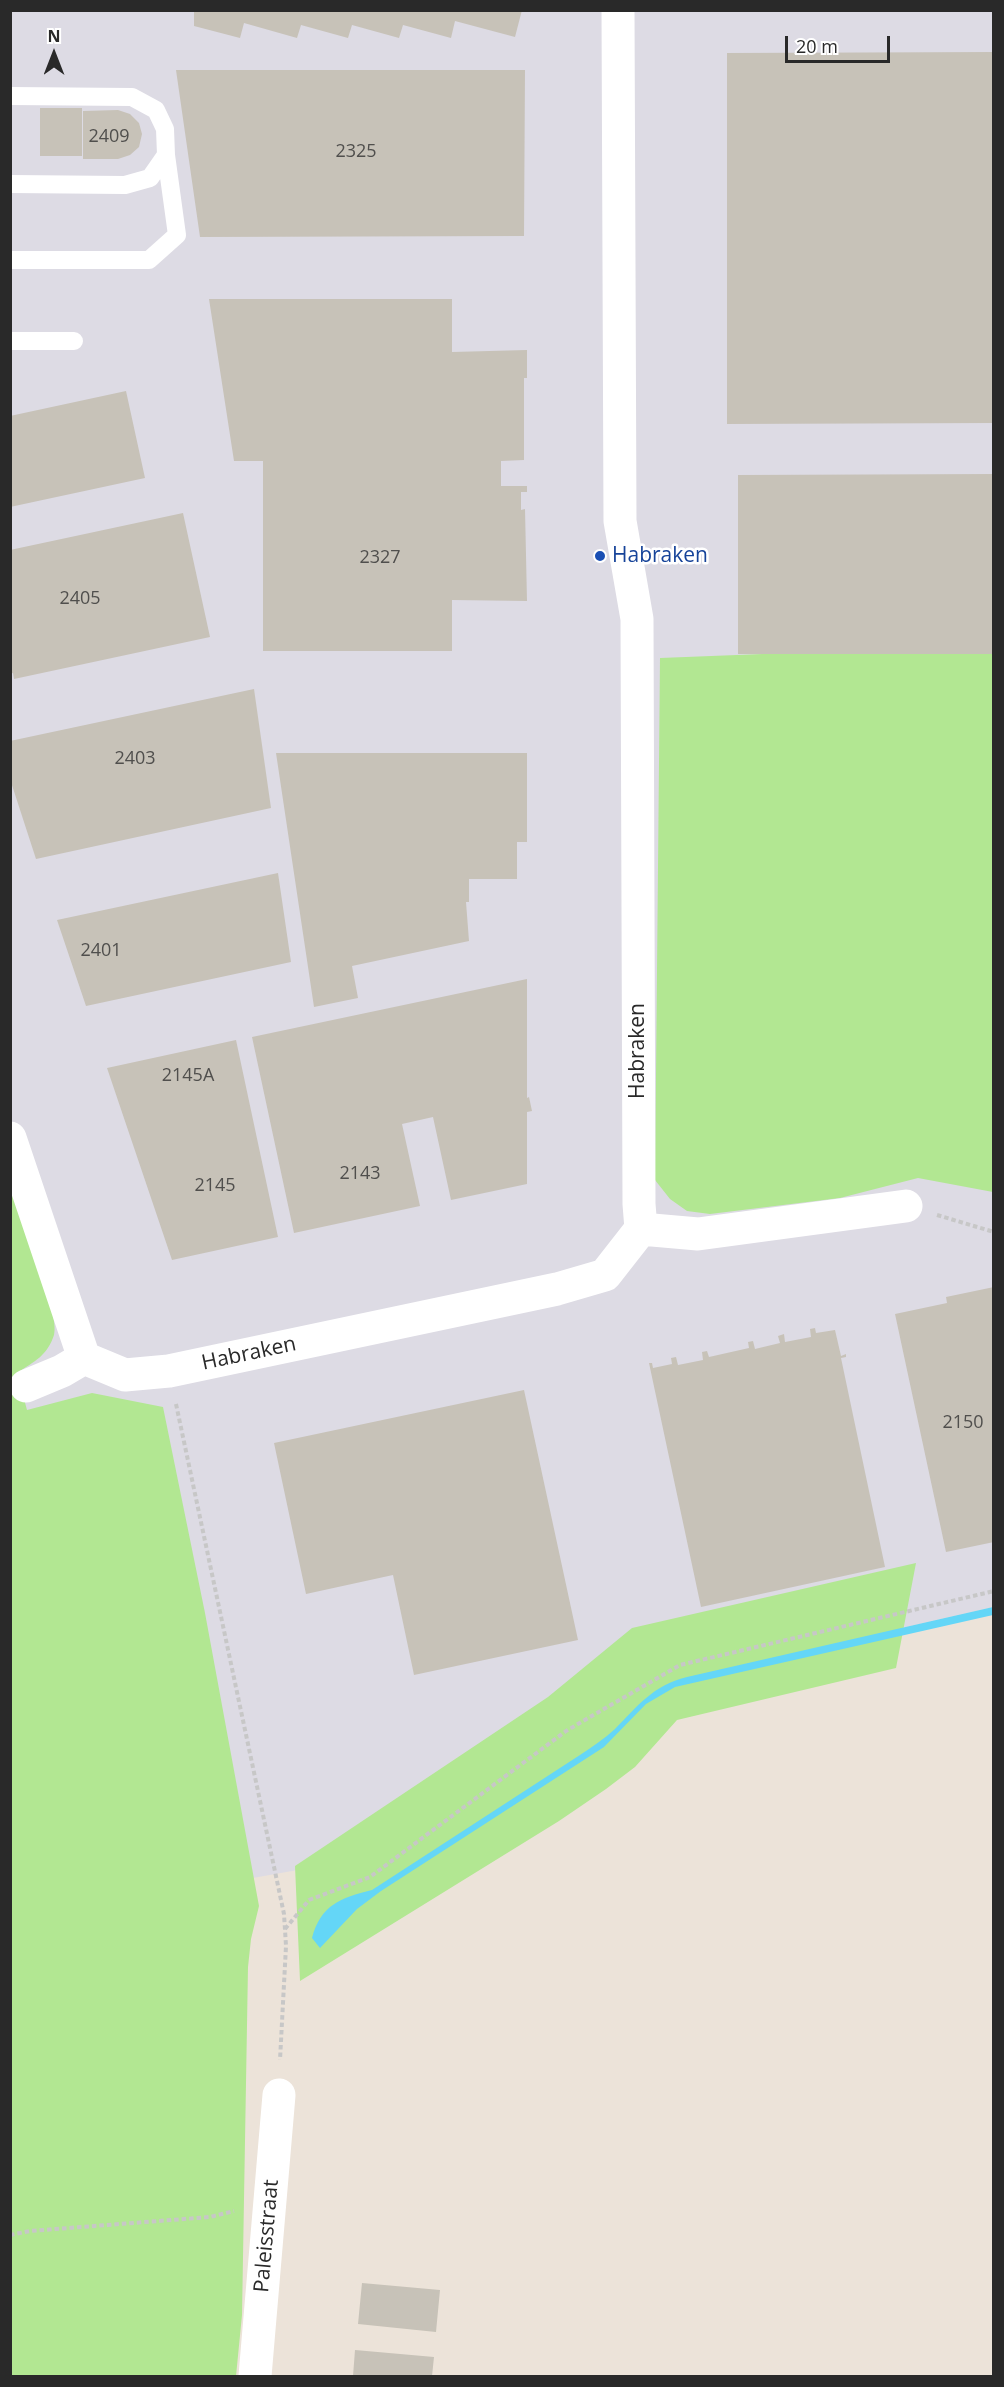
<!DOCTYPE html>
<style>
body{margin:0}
#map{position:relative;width:1004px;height:2387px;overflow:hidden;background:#ece3d9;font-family:"Open Sans",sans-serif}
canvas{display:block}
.frame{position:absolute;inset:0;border:12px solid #292929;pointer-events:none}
.north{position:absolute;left:24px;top:24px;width:60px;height:60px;-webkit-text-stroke:4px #fff;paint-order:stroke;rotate:0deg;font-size:16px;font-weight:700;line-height:24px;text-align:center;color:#292929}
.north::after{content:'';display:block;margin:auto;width:21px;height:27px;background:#292929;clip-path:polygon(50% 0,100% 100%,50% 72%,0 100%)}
.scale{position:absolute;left:785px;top:36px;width:105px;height:27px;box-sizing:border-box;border:3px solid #292929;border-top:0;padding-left:8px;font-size:18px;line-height:21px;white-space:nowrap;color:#292929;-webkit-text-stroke:4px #fff;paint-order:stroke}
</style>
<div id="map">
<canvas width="1004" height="2387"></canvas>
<div class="frame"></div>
<div class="north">N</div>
<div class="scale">20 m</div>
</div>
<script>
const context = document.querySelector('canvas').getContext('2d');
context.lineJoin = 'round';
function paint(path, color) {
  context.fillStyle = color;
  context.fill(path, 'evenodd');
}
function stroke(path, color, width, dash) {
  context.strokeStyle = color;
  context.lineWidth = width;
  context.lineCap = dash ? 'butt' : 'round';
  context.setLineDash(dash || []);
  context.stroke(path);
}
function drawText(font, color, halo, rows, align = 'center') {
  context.font = font + ' "Open Sans",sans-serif';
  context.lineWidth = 5;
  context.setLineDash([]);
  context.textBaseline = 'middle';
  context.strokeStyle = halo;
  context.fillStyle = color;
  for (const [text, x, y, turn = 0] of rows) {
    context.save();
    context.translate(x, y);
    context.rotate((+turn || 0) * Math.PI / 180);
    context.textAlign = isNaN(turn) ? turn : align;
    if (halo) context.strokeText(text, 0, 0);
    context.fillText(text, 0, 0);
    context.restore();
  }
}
paint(new Path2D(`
 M 11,11 L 993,11 L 993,1607 L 675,1680 L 382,1855 L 11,1921 Z`), '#dddbe4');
paint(new Path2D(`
 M 993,645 L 993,1192 L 918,1178 L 840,1198 L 710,1214 L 687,1211 L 670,1199 L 655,1180 L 660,658 Z
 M 10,1184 C 19,1210 61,1315 54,1335 C 47,1356 35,1361 17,1373 L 27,1410 L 92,1393 L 163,1407 L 205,1613 L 259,1906 L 251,1939 L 248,1967 L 242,2315 L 236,2376 L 11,2376 Z
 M 916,1563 L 896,1668 L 677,1720 L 635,1767 L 606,1789 L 559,1821 L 300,1981 L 295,1866 L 548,1697 L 632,1628 Z`), '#b2e792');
paint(new Path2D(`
 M 993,1607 L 993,1615 L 675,1687 L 646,1704 L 604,1747 L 381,1891 L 357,1909 L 320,1948 L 312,1938 C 321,1905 340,1898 372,1890 L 580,1755 C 592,1747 604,1739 615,1729 C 639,1705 652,1686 687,1677 Z`), '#64d6f7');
paint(new Path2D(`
 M 194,10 L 522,10 L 515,37 L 455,21 L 451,38 L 403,25 L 399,38 L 352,25 L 348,38 L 301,25 L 297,38 L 244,23 L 240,38 L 194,26 Z
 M 994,52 L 994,423 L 727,424 L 727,53 Z
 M 176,70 L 525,70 L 524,236 L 200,237 Z
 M 40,108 L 82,108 L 82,156 L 40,156 Z
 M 118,110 L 130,114 L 139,123 L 142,134 L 139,147 L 130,155 L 118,159 L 83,159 L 83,111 Z
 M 209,299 L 452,299 L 452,352 L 527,350 L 527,378 L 524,378 L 524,460 L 501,461 L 501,486 L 527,486 L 527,492 L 521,492 L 521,510 L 525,509 L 527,601 L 452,600 L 452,651 L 263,651 L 263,461 L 234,461 Z
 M 126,391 L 145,478 L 10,507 L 10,416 Z
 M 994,474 L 994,654 L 738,654 L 738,475 Z
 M 183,513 L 210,637 L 14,679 L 13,673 L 10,674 L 10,550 Z
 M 254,689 L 271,808 L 36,859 L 10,779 L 10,741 Z
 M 276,753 L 527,753 L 527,842 L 517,842 L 517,879 L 469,879 L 469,902 L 466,902 L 469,941 L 352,966 L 358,998 L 314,1007 Z
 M 278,873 L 291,962 L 86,1006 L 57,920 Z
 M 527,979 L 527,1098 L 529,1097 L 532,1111 L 527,1112 L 527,1184 L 451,1200 L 433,1117 L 402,1124 L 420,1206 L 294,1233 L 252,1037 Z
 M 236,1040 L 278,1237 L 172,1260 L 107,1068 Z
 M 994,1287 L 994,1542 L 946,1552 L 895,1314 L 947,1303 L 946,1297 Z
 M 815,1328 L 816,1333 L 835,1330 L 841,1356 L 846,1354 L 846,1357 L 841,1358 L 885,1567 L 701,1607 L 649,1363 L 652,1363 L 653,1368 L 672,1364 L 671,1358 L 676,1357 L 678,1365 L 703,1360 L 702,1352 L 707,1351 L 709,1357 L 749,1348 L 748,1342 L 753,1341 L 755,1349 L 780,1343 L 778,1336 L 784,1334 L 785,1342 L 811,1337 L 810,1329 Z
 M 524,1390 L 578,1640 L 414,1675 L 393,1575 L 306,1594 L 274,1443 Z
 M 362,2283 L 440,2290 L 436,2332 L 358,2324 Z
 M 355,2350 L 434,2357 L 432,2376 L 353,2376 Z`), '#c7c2b8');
stroke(new Path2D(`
 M 937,1215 L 994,1232
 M 176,1404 L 284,1914 L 286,1946 L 280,2060
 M 285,1929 L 309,1900 L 370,1877 L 566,1731 L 680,1665 L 994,1591
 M 10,2235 L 30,2231 L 210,2217 L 234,2211`), '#c7c7c7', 4, [4.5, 3]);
stroke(new Path2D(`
 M 10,96 L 132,97 L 156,110 L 165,129 L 166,155 L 177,235 L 149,260 L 10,260
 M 10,184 L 125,185 L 150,178 L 166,155
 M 10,341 L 74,341`), '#fff', 18);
stroke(new Path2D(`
 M 10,1138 L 84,1358 L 125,1375 L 169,1371 L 557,1289 L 605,1275 L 641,1229 L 639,1204 L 637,619 L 620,521 L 618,10
 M 641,1229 L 698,1234 L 906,1206
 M 26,1386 L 62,1371 L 84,1358
 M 255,2376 L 279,2095`), '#fff', 33);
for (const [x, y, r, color] of [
 [600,556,6,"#1a4fb4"]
]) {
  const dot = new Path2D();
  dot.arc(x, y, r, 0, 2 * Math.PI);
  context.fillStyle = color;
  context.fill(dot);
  stroke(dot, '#fff', 2);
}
drawText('18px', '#504f4d', null, [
 ["2409",109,137],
 ["2325",356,152],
 ["2327",380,558],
 ["2405",80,599],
 ["2403",135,759],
 ["2401",101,951],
 ["2145A",188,1076],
 ["2143",360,1174],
 ["2145",215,1186],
 ["2150",963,1423]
]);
drawText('21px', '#164399', '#fff', [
 ["Habraken",612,556]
], 'left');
drawText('21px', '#292929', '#fff', [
 ["Habraken",638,1051,-90],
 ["Habraken",249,1354,-12],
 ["Paleisstraat",267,2236,-85]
]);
</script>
